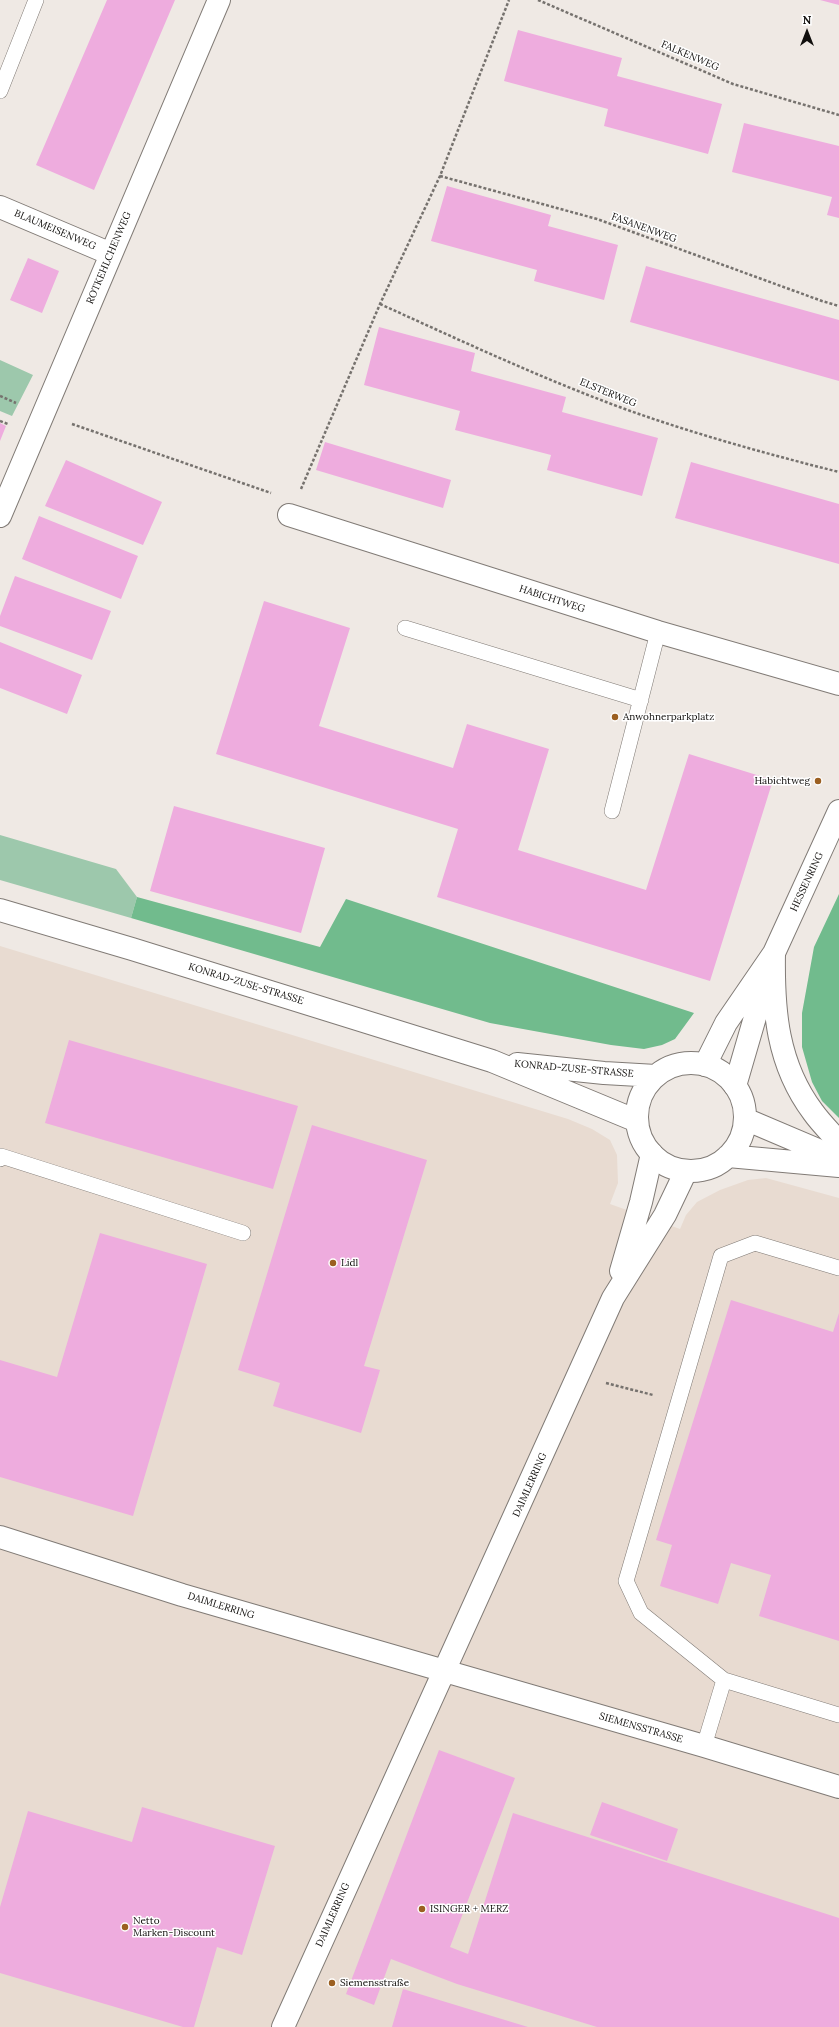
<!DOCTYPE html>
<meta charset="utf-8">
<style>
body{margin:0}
#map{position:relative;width:839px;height:2027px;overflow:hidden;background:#efe9e4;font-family:Lora,serif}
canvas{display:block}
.north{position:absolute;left:787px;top:12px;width:40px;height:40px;-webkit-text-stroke:3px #fff;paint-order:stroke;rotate:0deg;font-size:11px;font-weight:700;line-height:16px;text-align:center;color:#110f0d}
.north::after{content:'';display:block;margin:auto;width:14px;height:18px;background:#110f0d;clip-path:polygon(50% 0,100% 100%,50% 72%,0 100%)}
</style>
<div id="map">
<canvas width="839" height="2027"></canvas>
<div class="north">N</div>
</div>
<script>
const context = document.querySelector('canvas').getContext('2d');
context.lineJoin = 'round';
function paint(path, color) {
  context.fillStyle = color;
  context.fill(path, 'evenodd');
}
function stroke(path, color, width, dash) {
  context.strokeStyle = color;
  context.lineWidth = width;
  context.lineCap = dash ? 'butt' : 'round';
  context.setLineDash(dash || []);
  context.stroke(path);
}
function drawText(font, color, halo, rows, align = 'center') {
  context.font = font + ' Lora,serif';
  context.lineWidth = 3;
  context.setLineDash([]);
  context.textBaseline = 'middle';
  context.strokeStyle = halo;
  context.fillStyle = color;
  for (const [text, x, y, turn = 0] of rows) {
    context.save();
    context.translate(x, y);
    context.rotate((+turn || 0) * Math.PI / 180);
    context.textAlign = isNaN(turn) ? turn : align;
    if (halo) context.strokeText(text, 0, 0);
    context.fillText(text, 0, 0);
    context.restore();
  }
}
paint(new Path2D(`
 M 0,946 L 568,1119 L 592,1129 L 610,1140 L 617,1155 L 618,1183 L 610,1204 L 680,1229 L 686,1215 L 697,1202 L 720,1190 L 748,1180 L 766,1178 L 839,1198 L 839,2027 L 0,2027 Z`), '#e8dbd1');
paint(new Path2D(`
 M 0,360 L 33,375 L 12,416 L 0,411 Z
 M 0,835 L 116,869 L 137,897 L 131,918 L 0,880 Z`), '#9dc8ac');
paint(new Path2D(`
 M 839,894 L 839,1118 L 822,1101 L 812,1082 L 802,1047 L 802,1013 L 814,947 Z
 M 137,897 L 320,947 L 346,899 L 694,1013 L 675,1039 L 662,1045 L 644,1049 L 611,1045 L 490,1023 L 131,918 Z`), '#71bb8d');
paint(new Path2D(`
 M 107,0 L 175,0 L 94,190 L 36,165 Z
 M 820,0 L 839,0 L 839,5 Z
 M 518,30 L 622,58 L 617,76 L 722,104 L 708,154 L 604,126 L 608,109 L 504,81 Z
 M 744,123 L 839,146 L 839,218 L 827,215 L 832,197 L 732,172 Z
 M 447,186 L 551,215 L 548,226 L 618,245 L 604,300 L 534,281 L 537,270 L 431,241 Z
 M 28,258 L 59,271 L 42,313 L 10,300 Z
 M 646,266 L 839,320 L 839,381 L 630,322 Z
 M 379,327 L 475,353 L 471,371 L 566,397 L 562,412 L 658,438 L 642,496 L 547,470 L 551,455 L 455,430 L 460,411 L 364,385 Z
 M 0,423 L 6,426 L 0,441 Z
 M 325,442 L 451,480 L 443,508 L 316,470 Z
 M 66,460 L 162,502 L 143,545 L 45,506 Z
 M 691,462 L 839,504 L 839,564 L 675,518 Z
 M 39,516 L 138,556 L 121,599 L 22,559 Z
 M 15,576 L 111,611 L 92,660 L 0,626 L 0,616 Z
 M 264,601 L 350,628 L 319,726 L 453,768 L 467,724 L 549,749 L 518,850 L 646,890 L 689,754 L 773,780 L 710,981 L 437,897 L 458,829 L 216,754 Z
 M 0,642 L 82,675 L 67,714 L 0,688 Z
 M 174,806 L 325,848 L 301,933 L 150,891 Z
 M 69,1040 L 298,1106 L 273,1189 L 45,1123 Z
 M 312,1125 L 427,1160 L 364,1366 L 380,1370 L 361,1433 L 273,1406 L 280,1383 L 238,1370 Z
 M 100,1233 L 207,1264 L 133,1516 L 0,1477 L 0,1360 L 57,1377 Z
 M 731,1300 L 833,1332 L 839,1313 L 839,1641 L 759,1616 L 771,1575 L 731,1563 L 718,1604 L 660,1586 L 672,1545 L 656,1540 Z
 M 439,1750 L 515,1778 L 450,1947 L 468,1954 L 513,1813 L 839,1918 L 839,2027 L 597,2027 L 457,1984 L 391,1959 L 374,2005 L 346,1994 Z
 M 602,1802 L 678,1829 L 667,1861 L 590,1835 Z
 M 142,1807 L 275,1846 L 242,1955 L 217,1947 L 194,2027 L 183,2027 L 0,1973 L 0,1907 L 28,1811 L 132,1842 Z
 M 403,1989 L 528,2027 L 392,2027 Z`), '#eeacde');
const lane = new Path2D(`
 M 0,91 L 36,0
 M 405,628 L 641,700
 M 612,811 L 658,632
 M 0,1159 L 1,1156 L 243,1233
 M 724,1680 L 839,1715
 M 704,1746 L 724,1680 L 641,1613 L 626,1581 L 721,1256 L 755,1243 L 839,1268`);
const street = new Path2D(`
 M 0,207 L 111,254
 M 289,515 L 658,632 L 839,684
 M 0,516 L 219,0
 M 774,953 C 773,1010 777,1064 813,1112 C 820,1122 830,1132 839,1142
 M 705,1065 L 726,1023 L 774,953 L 839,811
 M 735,1086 L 767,976
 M 621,1271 L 641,1202 L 652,1154
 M 0,1537 L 182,1595 L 704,1746 L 839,1787
 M 283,2027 L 613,1298 L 665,1215 L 686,1171`);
const secondary = new Path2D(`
 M 0,910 L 132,949 L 492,1061 L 637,1121
 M637 1117a54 54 0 1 1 108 0a54 54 0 1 1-108 0Z
 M 517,1064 L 604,1073 L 656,1076
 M 745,1119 L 839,1159
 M 728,1156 L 839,1166`);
stroke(lane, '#817b76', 16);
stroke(street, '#817b76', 24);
stroke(secondary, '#817b76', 24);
stroke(new Path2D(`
 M 538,0 L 733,84 L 839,115
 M 440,176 L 597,219 L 822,301 L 839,306
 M 380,304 C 464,342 549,382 636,413 C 702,436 771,455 839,472
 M 0,396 L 16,403
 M 0,421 L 8,424
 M 72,424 L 271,493
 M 301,489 L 380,304 L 440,176 L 509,0
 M 606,1383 L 653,1395`), '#76726e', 2.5, [3, 2]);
stroke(lane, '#fff', 15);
stroke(street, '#fff', 22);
stroke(secondary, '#fff', 22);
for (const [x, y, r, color] of [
 [615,717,4,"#9b5f21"],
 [818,781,4,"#9b5f21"],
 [333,1263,4,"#9b5f21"],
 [422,1909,4,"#9b5f21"],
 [125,1927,4,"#9b5f21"],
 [332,1983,4,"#9b5f21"]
]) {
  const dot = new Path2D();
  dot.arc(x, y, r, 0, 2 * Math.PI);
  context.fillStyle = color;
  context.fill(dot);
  stroke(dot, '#fff', 1.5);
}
drawText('10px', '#110f0d', '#fff', [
 ["FALKENWEG",690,56,23],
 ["FASANENWEG",644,228,20],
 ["BLAUMEISENWEG",55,230,23],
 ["ROTKEHLCHENWEG",109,258,-67],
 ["ELSTERWEG",608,393,22],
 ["HABICHTWEG",552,599,18],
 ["HESSENRING",807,882,-65],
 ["KONRAD-ZUSE-STRASSE",246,984,17],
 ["KONRAD-ZUSE-STRASSE",574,1069,5],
 ["DAIMLERRING",530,1485,-66],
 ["DAIMLERRING",221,1606,17],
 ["SIEMENSSTRASSE",641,1728,16],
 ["DAIMLERRING",333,1915,-66]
]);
drawText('10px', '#110f0d', '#fff', [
 ["Anwohnerparkplatz",623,717],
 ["Habichtweg",810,781,"right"],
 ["Lidl",341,1263],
 ["ISINGER + MERZ",430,1909],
 ["Netto",133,1921],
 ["Marken-Discount",133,1933],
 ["Siemensstraße",340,1983]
], 'left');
</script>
